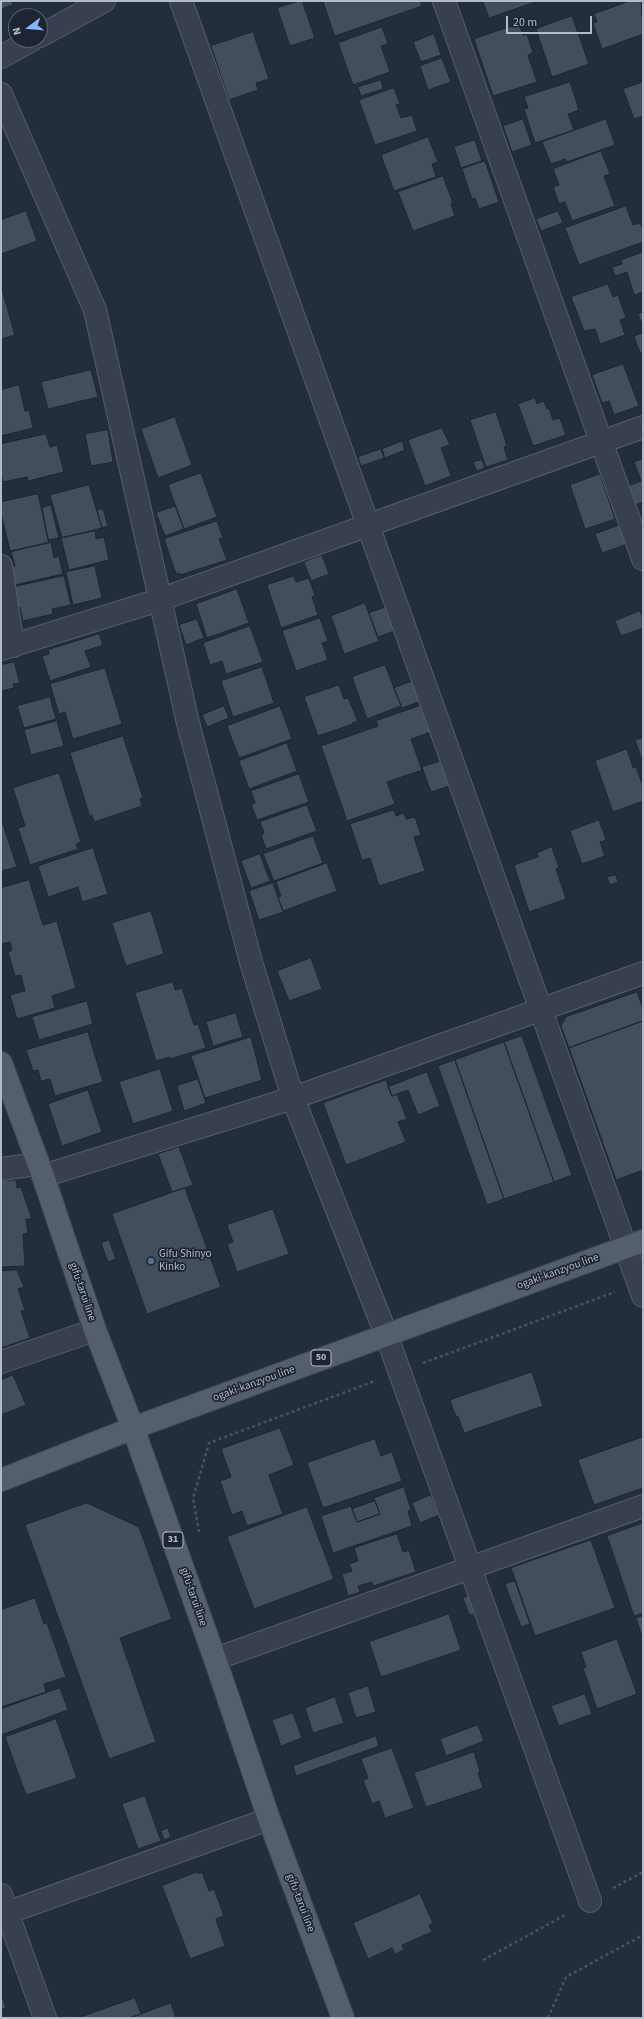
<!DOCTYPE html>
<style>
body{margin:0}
#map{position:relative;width:644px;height:2019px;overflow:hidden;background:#232e3c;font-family:"Source Sans 3",sans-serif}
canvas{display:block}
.frame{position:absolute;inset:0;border:2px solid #b2bbc7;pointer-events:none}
.north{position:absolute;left:8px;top:8px;width:40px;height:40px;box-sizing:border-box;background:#1c2531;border:1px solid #58616d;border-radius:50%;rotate:254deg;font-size:11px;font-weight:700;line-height:16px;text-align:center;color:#b2bbc7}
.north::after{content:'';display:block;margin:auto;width:14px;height:18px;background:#89b4f6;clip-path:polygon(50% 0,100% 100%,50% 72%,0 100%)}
.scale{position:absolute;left:506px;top:16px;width:86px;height:18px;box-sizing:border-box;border:2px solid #b2bbc7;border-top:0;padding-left:5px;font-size:12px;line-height:14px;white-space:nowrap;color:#b2bbc7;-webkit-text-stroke:3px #1c2531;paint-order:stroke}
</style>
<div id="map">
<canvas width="644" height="2019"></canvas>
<div class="frame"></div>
<div class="north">N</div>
<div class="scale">20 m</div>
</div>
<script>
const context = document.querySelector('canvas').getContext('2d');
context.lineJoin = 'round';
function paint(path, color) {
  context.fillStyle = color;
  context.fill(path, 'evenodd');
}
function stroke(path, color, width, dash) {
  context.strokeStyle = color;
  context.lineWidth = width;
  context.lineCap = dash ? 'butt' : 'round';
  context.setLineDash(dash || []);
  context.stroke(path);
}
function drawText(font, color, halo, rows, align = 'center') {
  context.font = font + ' "Source Sans 3",sans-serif';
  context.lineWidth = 3.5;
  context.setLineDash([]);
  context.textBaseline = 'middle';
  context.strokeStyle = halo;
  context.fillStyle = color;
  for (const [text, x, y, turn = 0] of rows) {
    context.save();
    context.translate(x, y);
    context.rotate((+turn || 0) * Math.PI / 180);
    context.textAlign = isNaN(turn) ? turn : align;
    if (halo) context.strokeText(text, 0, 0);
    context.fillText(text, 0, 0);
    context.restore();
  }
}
const building = new Path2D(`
 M 1,1 L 12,1 L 13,5 L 1,9 Z
 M 299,1 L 302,1 L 315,38 L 290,46 L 277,8 Z
 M 323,1 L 420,1 L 422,6 L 335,36 Z
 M 485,1 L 538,1 L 489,18 L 483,2 Z
 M 630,1 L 641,1 L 643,34 L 602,49 L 593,23 L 597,22 L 594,14 Z
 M 572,16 L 589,64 L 552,77 L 536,29 Z
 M 519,24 L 523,35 L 527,34 L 533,53 L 528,55 L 537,82 L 493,96 L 474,39 Z
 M 382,27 L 388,44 L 381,46 L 390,72 L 353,85 L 338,43 Z
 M 253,32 L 269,79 L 256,83 L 258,90 L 229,100 L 211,46 Z
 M 434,34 L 441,55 L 421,62 L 413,42 Z
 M 442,58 L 451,82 L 428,90 L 420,66 Z
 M 381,80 L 383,89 L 361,96 L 358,87 Z
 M 570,82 L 579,110 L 568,114 L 574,130 L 535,143 L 524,109 L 528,108 L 524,97 Z
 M 643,82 L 643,116 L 634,119 L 623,89 Z
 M 394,88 L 400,104 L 396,105 L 401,118 L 412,115 L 417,131 L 375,145 L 359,100 Z
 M 523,119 L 532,145 L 512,152 L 503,126 Z
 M 606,119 L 615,145 L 567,162 L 565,159 L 551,164 L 542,142 Z
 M 428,137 L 438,162 L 432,164 L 436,177 L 394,191 L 381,155 Z
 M 475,140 L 482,161 L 461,168 L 454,147 Z
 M 601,151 L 610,174 L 604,176 L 615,206 L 572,221 L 565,202 L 559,204 L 553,187 L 559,185 L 553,169 Z
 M 485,161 L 499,202 L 479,209 L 475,198 L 472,199 L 462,169 Z
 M 443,176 L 453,203 L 451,204 L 455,216 L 413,231 L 398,192 Z
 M 626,206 L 633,225 L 640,223 L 643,230 L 643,242 L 579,265 L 565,228 Z
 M 26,211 L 37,241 L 1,254 L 1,220 Z
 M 558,211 L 563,223 L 541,231 L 536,219 Z
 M 643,252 L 643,292 L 634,295 L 627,272 L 615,276 L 612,267 L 622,264 L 621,260 Z
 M 608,284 L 613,297 L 618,295 L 626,318 L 620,320 L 625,335 L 600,344 L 595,329 L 584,331 L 571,297 Z
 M 1,286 L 15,335 L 1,339 Z
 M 643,312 L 643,327 L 638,314 Z
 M 643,333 L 643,352 L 640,353 L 634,336 Z
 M 623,364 L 639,406 L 614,415 L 609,401 L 602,403 L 592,375 Z
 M 91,370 L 98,397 L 48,409 L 41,382 Z
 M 19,385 L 25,411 L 29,410 L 33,428 L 1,436 L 1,390 Z
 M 535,398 L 537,404 L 544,401 L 547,409 L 549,408 L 553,420 L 560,418 L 566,435 L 533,446 L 518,404 Z
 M 496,412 L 507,446 L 504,447 L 508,460 L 486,467 L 470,420 Z
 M 175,417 L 192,465 L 158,478 L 141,429 Z
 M 442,428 L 450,445 L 441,448 L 451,476 L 425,486 L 408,440 Z
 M 108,430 L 113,462 L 91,466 L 85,434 Z
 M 46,434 L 50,447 L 57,445 L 64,472 L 28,481 L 27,477 L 3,482 L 1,474 L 1,444 Z
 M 402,441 L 405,450 L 385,458 L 382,449 Z
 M 381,449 L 384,458 L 361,466 L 358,457 Z
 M 643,459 L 643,502 L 635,505 L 628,486 L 641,481 L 634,462 Z
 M 482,460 L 485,468 L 477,471 L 473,462 Z
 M 201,473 L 217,517 L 184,529 L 168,485 Z
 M 600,474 L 615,519 L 585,529 L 570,485 Z
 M 89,485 L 102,528 L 62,538 L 50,495 Z
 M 38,494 L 49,543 L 10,551 L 1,513 L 1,502 Z
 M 51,505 L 59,538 L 48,540 L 42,508 Z
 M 175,506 L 184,529 L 165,536 L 156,513 Z
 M 103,509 L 108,526 L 102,528 L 97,510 Z
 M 217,521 L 223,538 L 219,539 L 227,560 L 180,575 L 179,573 L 176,574 L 164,539 Z
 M 620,525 L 627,544 L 602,553 L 595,534 Z
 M 95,531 L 96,539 L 104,537 L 109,560 L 69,570 L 61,538 Z
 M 51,542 L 54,558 L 59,556 L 63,574 L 10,586 L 6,568 L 15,566 L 11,552 Z
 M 322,555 L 329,574 L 311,581 L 304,562 Z
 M 95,566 L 102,598 L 73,605 L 66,572 Z
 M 64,576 L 71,605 L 52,609 L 53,614 L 23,621 L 20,607 L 17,608 L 13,587 Z
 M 294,576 L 296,582 L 309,578 L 315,596 L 312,597 L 318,615 L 281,628 L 267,585 Z
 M 237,589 L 249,623 L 207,638 L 196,604 Z
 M 365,603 L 379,641 L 344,654 L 331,616 Z
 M 386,607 L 394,631 L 378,637 L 369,613 Z
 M 640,611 L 643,618 L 643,628 L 621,636 L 615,621 Z
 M 320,618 L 328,641 L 322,643 L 328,660 L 296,671 L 282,631 Z
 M 197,619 L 204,638 L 186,645 L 179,625 Z
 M 250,626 L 263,662 L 226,674 L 222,661 L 210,665 L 203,643 Z
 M 99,634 L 103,645 L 85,651 L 91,667 L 50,681 L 42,656 L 49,654 L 48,650 Z
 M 14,662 L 20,683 L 13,684 L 14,688 L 1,691 L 1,665 Z
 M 385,665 L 401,706 L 367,719 L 352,677 Z
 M 262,667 L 274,703 L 233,717 L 221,681 Z
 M 105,668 L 122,724 L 73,739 L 65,712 L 59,714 L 50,684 Z
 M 413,681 L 421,701 L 402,708 L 394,688 Z
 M 339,685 L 344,699 L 348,698 L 358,721 L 352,723 L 353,724 L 318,736 L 304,697 Z
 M 50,697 L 56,719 L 24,728 L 17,706 Z
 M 422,705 L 431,732 L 411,739 L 422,770 L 387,782 L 395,804 L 347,821 L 321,746 L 378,726 L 376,721 Z
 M 224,706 L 229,718 L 207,727 L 202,715 Z
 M 280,706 L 292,739 L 239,758 L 227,726 Z
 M 57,721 L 64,746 L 31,755 L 24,730 Z
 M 123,736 L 143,798 L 140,799 L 142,806 L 94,822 L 92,815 L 90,817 L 70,753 Z
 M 643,738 L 643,763 L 635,740 Z
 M 287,743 L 297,771 L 249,789 L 239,761 Z
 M 627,749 L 633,768 L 636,767 L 643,786 L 643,801 L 613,812 L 595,761 Z
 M 441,761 L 449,786 L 431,792 L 422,767 Z
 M 59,773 L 81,842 L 76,844 L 78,849 L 30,865 L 18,828 L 25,826 L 13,788 Z
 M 299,774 L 309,802 L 257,820 L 251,804 L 255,803 L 251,791 Z
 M 307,805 L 317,831 L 266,849 L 261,835 L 264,833 L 260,822 Z
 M 394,810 L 396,816 L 404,813 L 406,819 L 415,817 L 421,835 L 414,837 L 425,871 L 379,886 L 370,858 L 362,860 L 350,824 Z
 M 599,820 L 606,840 L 600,842 L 605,856 L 582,864 L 570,831 Z
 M 1,824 L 3,824 L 17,867 L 1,871 Z
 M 313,836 L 323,863 L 274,881 L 263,854 Z
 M 552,847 L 559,868 L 556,869 L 566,899 L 529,912 L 514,865 L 538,857 L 537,853 Z
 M 93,848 L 108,894 L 82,902 L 78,887 L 48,897 L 38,866 Z
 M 260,854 L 270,881 L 251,888 L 241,861 Z
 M 327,863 L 337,891 L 283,911 L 278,897 L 281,896 L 276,882 Z
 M 616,875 L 618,882 L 610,885 L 607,877 Z
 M 29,880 L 43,925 L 57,921 L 76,988 L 52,996 L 55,1008 L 17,1019 L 10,995 L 25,991 L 21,975 L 15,976 L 8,952 L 12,950 L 10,942 L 1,944 L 1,888 Z
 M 273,883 L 283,912 L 259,920 L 249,891 Z
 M 151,911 L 164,954 L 126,966 L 112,923 Z
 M 311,958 L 322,989 L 289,1001 L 277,971 Z
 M 173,982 L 175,990 L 182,988 L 194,1025 L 198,1024 L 206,1048 L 170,1059 L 170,1057 L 156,1061 L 135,993 Z
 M 637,992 L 643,1009 L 643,1021 L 569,1048 L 561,1026 L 566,1017 Z
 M 87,1001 L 93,1024 L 39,1040 L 32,1017 Z
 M 236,1013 L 243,1037 L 213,1046 L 206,1022 Z
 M 643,1021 L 643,1170 L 616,1180 L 569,1048 Z
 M 88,1032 L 103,1082 L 55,1096 L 50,1079 L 41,1081 L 38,1070 L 33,1071 L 26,1050 Z
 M 522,1036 L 572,1175 L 554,1182 L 504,1042 Z
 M 251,1037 L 262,1080 L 205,1098 L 191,1056 Z
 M 504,1042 L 554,1182 L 504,1199 L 455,1060 Z
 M 455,1060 L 504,1199 L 487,1205 L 438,1066 Z
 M 160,1069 L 173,1111 L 133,1124 L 119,1082 Z
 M 427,1072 L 440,1106 L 418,1115 L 408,1090 L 392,1096 L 388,1087 Z
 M 198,1079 L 206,1103 L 184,1111 L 177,1086 Z
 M 386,1080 L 392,1096 L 397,1094 L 407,1119 L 398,1122 L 406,1142 L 346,1165 L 323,1103 Z
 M 88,1090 L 102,1132 L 62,1146 L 48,1104 Z
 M 179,1147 L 193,1185 L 172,1192 L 158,1154 Z
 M 16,1180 L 17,1188 L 21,1187 L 32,1219 L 26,1219 L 28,1233 L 23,1234 L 25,1266 L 1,1267 L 1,1181 Z
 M 185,1188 L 221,1287 L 147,1314 L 112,1214 Z
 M 273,1209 L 289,1254 L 237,1272 L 227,1244 L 233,1242 L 227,1225 Z
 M 109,1240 L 116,1259 L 108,1262 L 101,1243 Z
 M 17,1270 L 24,1287 L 18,1289 L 25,1310 L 21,1311 L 30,1338 L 1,1348 L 1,1271 Z
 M 532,1372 L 543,1406 L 464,1433 L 458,1416 L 456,1417 L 450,1400 Z
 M 13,1375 L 26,1405 L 1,1415 L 1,1380 Z
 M 280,1428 L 294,1465 L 269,1475 L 283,1514 L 247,1526 L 242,1511 L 232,1515 L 220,1481 L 231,1477 L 221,1449 Z
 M 643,1437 L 643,1488 L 594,1505 L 578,1460 Z
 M 375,1439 L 381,1456 L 392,1452 L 402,1481 L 323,1508 L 307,1463 Z
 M 404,1487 L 411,1510 L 408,1511 L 412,1526 L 333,1553 L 321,1516 L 351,1506 L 357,1522 L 380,1514 L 374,1498 Z
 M 431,1495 L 439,1515 L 420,1523 L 412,1503 Z
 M 375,1501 L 380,1514 L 357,1522 L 352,1509 Z
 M 87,1503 L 139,1527 L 172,1619 L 120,1638 L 156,1742 L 109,1759 L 25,1525 Z
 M 307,1507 L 334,1579 L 254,1609 L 227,1537 Z
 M 643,1523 L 643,1613 L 634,1616 L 607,1536 Z
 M 397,1534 L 403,1552 L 409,1550 L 416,1572 L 373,1586 L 372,1582 L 358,1586 L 360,1592 L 348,1596 L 342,1574 L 352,1571 L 349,1564 L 358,1561 L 354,1548 Z
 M 591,1540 L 615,1608 L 535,1636 L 511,1568 Z
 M 515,1581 L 530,1624 L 521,1627 L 505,1584 Z
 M 470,1595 L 476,1613 L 469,1615 L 463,1598 Z
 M 35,1598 L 44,1624 L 47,1623 L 66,1677 L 44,1684 L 46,1692 L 1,1707 L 1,1610 Z
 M 449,1614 L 461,1650 L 381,1677 L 369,1642 Z
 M 643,1616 L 643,1640 L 636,1618 Z
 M 617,1639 L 637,1694 L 597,1709 L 583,1668 L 586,1667 L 581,1652 Z
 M 368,1686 L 376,1712 L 356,1718 L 348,1693 Z
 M 60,1688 L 68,1710 L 1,1735 L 1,1709 Z
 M 585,1694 L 592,1714 L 559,1726 L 551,1706 Z
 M 335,1697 L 344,1723 L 313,1733 L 305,1708 Z
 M 293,1713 L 302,1738 L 281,1746 L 272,1720 Z
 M 56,1719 L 77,1778 L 26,1795 L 5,1737 Z
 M 478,1725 L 484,1741 L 446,1756 L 440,1739 Z
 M 376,1736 L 379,1746 L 296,1776 L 293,1766 Z
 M 392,1748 L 414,1808 L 385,1818 L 379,1801 L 372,1804 L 363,1780 L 368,1778 L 361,1759 Z
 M 474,1752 L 480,1771 L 478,1773 L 483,1788 L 426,1807 L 414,1773 Z
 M 145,1796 L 161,1841 L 138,1849 L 122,1804 Z
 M 168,1828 L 171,1837 L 164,1840 L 161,1831 Z
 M 197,1872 L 198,1874 L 202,1872 L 209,1891 L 214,1889 L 224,1916 L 216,1919 L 225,1946 L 190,1959 L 162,1886 Z
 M 420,1894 L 433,1923 L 429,1925 L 432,1932 L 402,1945 L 404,1950 L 395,1954 L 392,1948 L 368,1959 L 353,1923 Z
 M 1,1994 L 6,2008 L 1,2010 Z
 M 135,1998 L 141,2014 L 129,2018 L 78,2018 Z
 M 171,2003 L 176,2018 L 129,2018 L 141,2014 Z`);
paint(building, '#424e5d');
stroke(building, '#1e2733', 1);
const street = new Path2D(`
 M 181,1 L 643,1296
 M 444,1 L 643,559
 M 40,36 L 104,1
 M 1,57 L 32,40
 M 1,94 L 95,310 L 188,723 L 251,962 L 293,1098 L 386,1334 L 590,1901
 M 1,566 L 13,646
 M 1,649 L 159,600 L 643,427
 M 1,1169 L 37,1164
 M 43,1176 L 293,1098 L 643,973
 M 1,1362 L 95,1330
 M 215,1659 L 643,1506
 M 1,1895 L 45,2018
 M 1,1915 L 269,1819`);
const primary = new Path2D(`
 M 1,1063 L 43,1176 L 95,1330 L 133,1428 L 215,1659 L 269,1819 L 343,2018
 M 1,1480 L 133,1428 L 643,1241`);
stroke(street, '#555e6a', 24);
stroke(primary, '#404955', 24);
stroke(new Path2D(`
 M 423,1363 L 615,1292
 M 199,1532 L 193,1498 L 209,1443 L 375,1381
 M 613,1888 L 643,1872
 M 483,1960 L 567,1914
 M 548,2018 L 566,1977 L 643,1935`), '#43575a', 2.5, [3, 3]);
stroke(street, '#37404c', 22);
stroke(primary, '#555f6c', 22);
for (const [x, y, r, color] of [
 [151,1261,4,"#5c6f8a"]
]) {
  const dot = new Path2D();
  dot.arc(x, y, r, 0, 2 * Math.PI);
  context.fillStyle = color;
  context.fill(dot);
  stroke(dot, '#1c2531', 1.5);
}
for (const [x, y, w] of [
 [321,1358,20],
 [173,1540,20]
]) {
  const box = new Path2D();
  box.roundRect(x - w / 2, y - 8, w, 16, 3);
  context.fillStyle = '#1c2531';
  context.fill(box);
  stroke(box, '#b2bbc7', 1);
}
drawText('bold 10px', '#b2bbc7', null, [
 ["50",321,1358],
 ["31",173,1540]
]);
drawText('11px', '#b2bbc7', '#1c2531', [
 ["Gifu Shinyo",159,1255],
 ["Kinko",159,1268]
], 'left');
drawText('11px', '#b2bbc7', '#1c2531', [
 ["ogaki-kanzyou line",558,1272,-20],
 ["gifu-tarui line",82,1292,71],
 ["ogaki-kanzyou line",254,1384,-20],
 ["gifu-tarui line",193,1597,71],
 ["gifu-tarui line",300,1903,69]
]);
</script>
